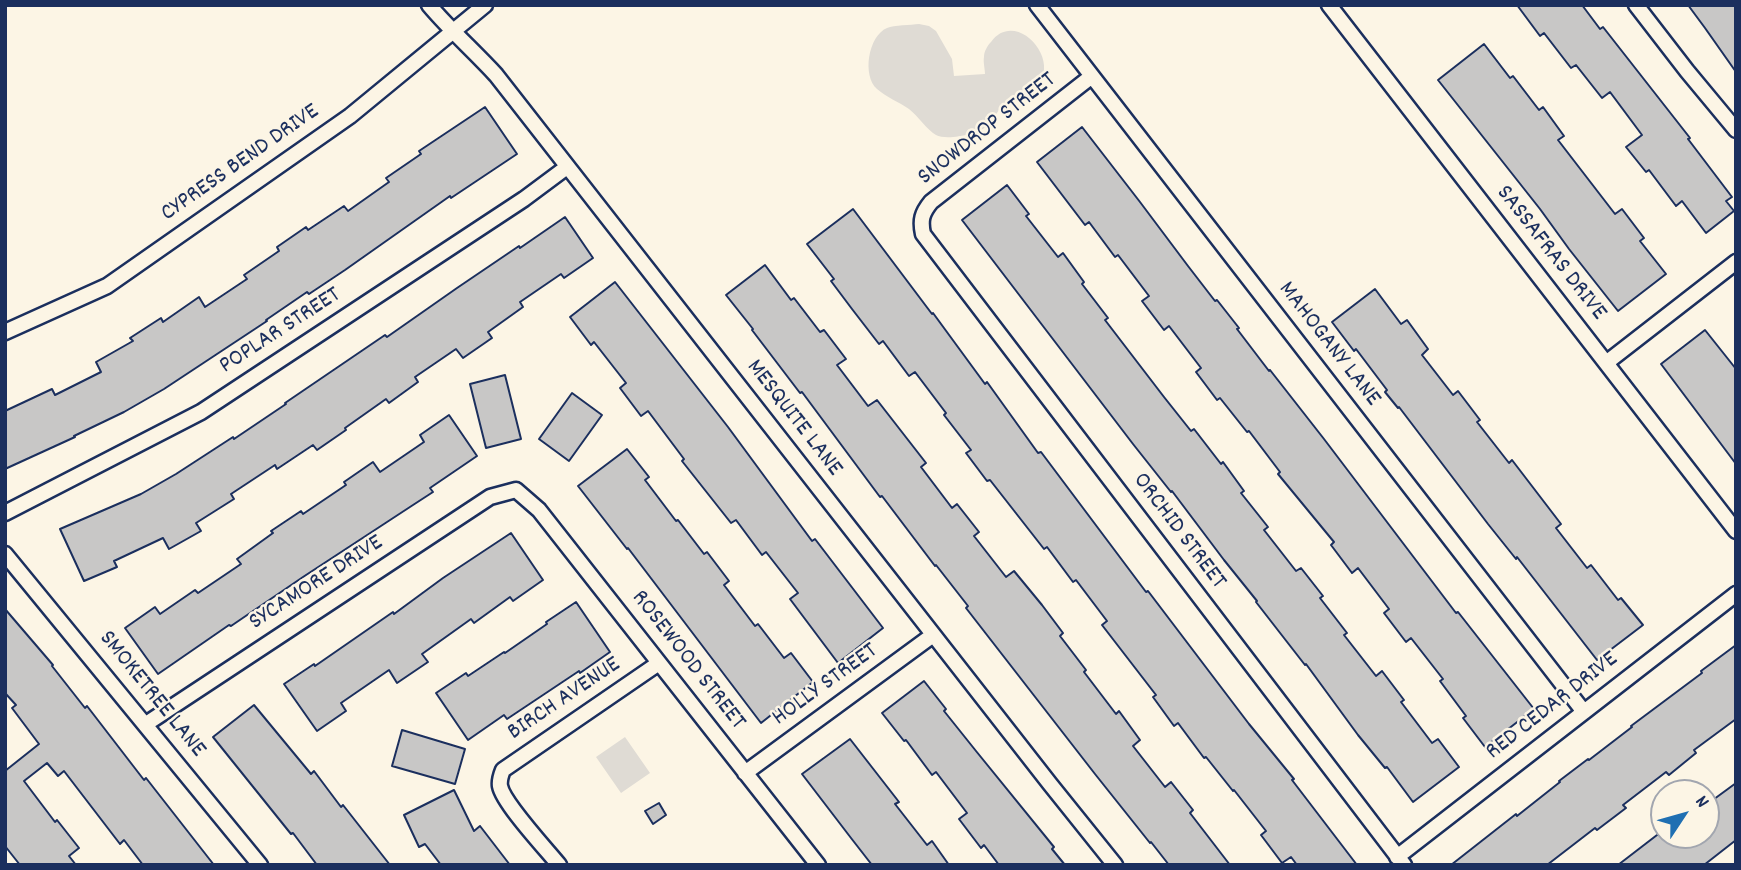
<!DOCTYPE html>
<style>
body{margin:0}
#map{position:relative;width:1741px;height:870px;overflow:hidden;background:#fcf5e5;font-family:Dekko,sans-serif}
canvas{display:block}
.frame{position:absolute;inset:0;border:7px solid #1b2f5e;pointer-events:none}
.north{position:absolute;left:1650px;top:779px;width:70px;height:70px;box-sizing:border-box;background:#fcf5e5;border:2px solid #a2a6af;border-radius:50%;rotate:54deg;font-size:19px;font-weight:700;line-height:28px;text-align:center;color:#1b2f5e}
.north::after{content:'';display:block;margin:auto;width:24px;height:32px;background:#1f6fb2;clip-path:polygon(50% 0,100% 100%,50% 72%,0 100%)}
</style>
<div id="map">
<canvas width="1741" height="870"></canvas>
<div class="frame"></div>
<div class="north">N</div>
</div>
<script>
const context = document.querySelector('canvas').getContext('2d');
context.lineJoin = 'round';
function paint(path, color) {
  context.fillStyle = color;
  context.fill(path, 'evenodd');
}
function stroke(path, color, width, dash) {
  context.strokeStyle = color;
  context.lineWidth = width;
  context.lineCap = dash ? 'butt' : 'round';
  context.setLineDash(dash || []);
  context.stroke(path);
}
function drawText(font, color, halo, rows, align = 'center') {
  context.font = font + ' Dekko,sans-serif';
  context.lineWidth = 5;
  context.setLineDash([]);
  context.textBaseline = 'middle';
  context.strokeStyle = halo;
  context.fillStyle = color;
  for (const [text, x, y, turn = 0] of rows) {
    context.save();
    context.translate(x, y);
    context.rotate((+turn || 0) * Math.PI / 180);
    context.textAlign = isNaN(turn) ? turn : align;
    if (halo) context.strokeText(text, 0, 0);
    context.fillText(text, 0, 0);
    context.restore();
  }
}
paint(new Path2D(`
 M 919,24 L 929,26 L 936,31 L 952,59 L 954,76 L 985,74 C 985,69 983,62 984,57 C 984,52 987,46 991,42 C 1014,10 1058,54 1040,83 C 1036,89 1031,95 1025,98 C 1018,101 1010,102 1003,104 C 998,111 993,120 987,126 C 978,134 947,141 936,135 C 927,130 918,116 909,109 C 899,102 886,97 877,89 C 862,76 868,36 887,28 C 894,25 911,25 919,24 Z
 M 625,737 L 650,773 L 621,793 L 596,757 Z`), '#dfdbd4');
const building = new Path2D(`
 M 1517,5 L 1582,5 L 1600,29 L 1603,27 L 1690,138 L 1688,139 L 1732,197 L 1726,201 L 1734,211 L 1706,233 L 1682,201 L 1676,206 L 1649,170 L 1646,172 L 1626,147 L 1642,135 L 1610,92 L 1602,98 L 1576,65 L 1571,68 L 1544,33 L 1540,36 Z
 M 1688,5 L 1736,5 L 1736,72 L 1705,28 Z
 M 1484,44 L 1510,78 L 1513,76 L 1539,110 L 1543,107 L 1564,136 L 1558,140 L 1615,214 L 1622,209 L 1644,238 L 1640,241 L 1666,274 L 1618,311 L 1569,249 L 1540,209 L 1438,80 Z
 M 485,107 L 517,154 L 451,198 L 450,196 L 345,270 L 309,294 L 307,292 L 266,320 L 267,321 L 164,389 L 124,412 L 74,436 L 75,437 L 5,469 L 5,411 L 52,389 L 55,395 L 101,372 L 96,362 L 133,341 L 130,338 L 161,318 L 163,322 L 199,297 L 205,307 L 247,279 L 244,275 L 279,251 L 277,247 L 306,227 L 308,230 L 344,206 L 348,211 L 389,182 L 386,178 L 421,154 L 419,151 Z
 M 1082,127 L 1140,202 L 1188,266 L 1215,301 L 1217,300 L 1239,328 L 1237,329 L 1269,371 L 1270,370 L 1324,439 L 1456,613 L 1458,612 L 1534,709 L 1485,747 L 1463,718 L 1466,716 L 1440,681 L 1443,679 L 1411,638 L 1406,642 L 1384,613 L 1389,609 L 1358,568 L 1352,573 L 1331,545 L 1334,542 L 1278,474 L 1280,472 L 1249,431 L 1247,432 L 1220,398 L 1217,400 L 1196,372 L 1201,368 L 1169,326 L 1164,330 L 1142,301 L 1149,296 L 1118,255 L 1115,257 L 1089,222 L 1085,225 L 1037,162 Z
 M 1007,185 L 1029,214 L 1026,216 L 1058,257 L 1063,253 L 1084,282 L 1082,284 L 1108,318 L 1105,320 L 1164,397 L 1191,431 L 1194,429 L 1221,464 L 1223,462 L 1244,491 L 1241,493 L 1268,527 L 1264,530 L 1296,571 L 1301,568 L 1323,596 L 1320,598 L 1347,633 L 1344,635 L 1376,676 L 1382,671 L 1404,700 L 1401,702 L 1432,743 L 1438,739 L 1459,767 L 1413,802 L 1387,767 L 1385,768 L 1358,735 L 1306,664 L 1305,665 L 1256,602 L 1257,601 L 1224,560 L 1172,491 L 1171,492 L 1133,444 L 962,220 Z
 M 853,209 L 932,314 L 933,313 L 985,384 L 987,382 L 1038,453 L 1041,452 L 1146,592 L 1148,591 L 1249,724 L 1294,779 L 1292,780 L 1357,865 L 1297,865 L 1291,857 L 1282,863 L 1261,835 L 1266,831 L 1234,790 L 1233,791 L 1206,757 L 1204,758 L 1178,723 L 1174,726 L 1153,697 L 1156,695 L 1102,625 L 1107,621 L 1076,580 L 1073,582 L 1047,547 L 1044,549 L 990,480 L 987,481 L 966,453 L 971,450 L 944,415 L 946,413 L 915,372 L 909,376 L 883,341 L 879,344 L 852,309 L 831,281 L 834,279 L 807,244 Z
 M 565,217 L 593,258 L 564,278 L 561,274 L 520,302 L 523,307 L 488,332 L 492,338 L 463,358 L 456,349 L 415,377 L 418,382 L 389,403 L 386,399 L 345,428 L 346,430 L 317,450 L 313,445 L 277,469 L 275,465 L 231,494 L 234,499 L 196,523 L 201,531 L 169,549 L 163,538 L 114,561 L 117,567 L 84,581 L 60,529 L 141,494 L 176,474 L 233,437 L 234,439 L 286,404 L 285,403 L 385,335 L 387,337 L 457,288 L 519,246 L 520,248 Z
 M 765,265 L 791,300 L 794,298 L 820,332 L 824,330 L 846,359 L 837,365 L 868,406 L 877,400 L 926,463 L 921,467 L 952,508 L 957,504 L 979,532 L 974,536 L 1006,577 L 1014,571 L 1042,605 L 1063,633 L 1060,636 L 1086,670 L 1084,672 L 1116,714 L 1119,711 L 1140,740 L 1133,746 L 1165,787 L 1171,782 L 1193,810 L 1190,813 L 1230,865 L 1169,865 L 1151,842 L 1150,843 L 1095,774 L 966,608 L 968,606 L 936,565 L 935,566 L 882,496 L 880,497 L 802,392 L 800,393 L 752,330 L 753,329 L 726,295 Z
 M 615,282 L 728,427 L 812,541 L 815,539 L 883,628 L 838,663 L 790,599 L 798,593 L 766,552 L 762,555 L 736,520 L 731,523 L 682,461 L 684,459 L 648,411 L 641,416 L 620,388 L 626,383 L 594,342 L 591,345 L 570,317 Z
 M 1375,289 L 1401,324 L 1407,320 L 1428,349 L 1422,355 L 1453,395 L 1458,391 L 1480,420 L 1477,422 L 1509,463 L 1512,460 L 1561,524 L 1556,528 L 1587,568 L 1591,565 L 1618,600 L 1621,598 L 1643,625 L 1597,660 L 1517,557 L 1516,559 L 1488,524 L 1399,407 L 1398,408 L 1385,392 L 1387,390 L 1356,349 L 1354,351 L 1332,322 Z
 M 1705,330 L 1736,369 L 1736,464 L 1661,364 Z
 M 505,375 L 521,439 L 486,448 L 470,384 Z
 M 572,393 L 602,415 L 569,461 L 539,439 Z
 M 449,415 L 477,456 L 430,488 L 433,492 L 413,505 L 303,577 L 231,626 L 229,625 L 158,674 L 125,628 L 155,607 L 160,614 L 195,590 L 198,593 L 241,564 L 237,559 L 273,533 L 271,531 L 301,511 L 303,514 L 346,485 L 344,482 L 373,462 L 380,472 L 424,442 L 420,435 Z
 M 627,449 L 649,477 L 645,480 L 676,521 L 678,520 L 704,554 L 707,552 L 729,581 L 724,585 L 755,626 L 758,624 L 784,658 L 791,653 L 813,682 L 761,723 L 628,548 L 627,549 L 578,486 Z
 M 511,533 L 543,580 L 513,601 L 510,597 L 474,623 L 471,619 L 422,654 L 428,662 L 397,683 L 389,670 L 341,703 L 346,711 L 317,731 L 284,684 L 314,664 L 315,666 L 393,612 L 394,614 L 443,578 Z
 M 576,602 L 610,652 L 580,673 L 579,671 L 507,719 L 504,715 L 468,740 L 436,693 L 466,673 L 468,676 L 504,652 L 505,653 L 547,624 L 546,622 Z
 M 5,609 L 53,665 L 52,666 L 85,708 L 87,706 L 144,780 L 146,778 L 214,865 L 143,865 L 124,840 L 120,844 L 64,771 L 58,776 L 47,763 L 24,781 L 55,822 L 57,820 L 79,848 L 69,856 L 76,865 L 20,865 L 5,846 L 5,771 L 39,744 L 12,708 L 16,705 L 5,693 Z
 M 1736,645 L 1736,719 L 1694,750 L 1696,753 L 1669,775 L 1666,772 L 1623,805 L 1626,808 L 1597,830 L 1595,828 L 1547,865 L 1451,865 L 1516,814 L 1517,816 L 1560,782 L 1559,781 L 1588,759 L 1589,760 L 1632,727 L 1631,726 L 1702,673 L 1701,671 Z
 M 924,681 L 946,709 L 944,711 L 976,751 L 1054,847 L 1052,849 L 1065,865 L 999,865 L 984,845 L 981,848 L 959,819 L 967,813 L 936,772 L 932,775 L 906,740 L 904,741 L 882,713 Z
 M 254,705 L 311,774 L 314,771 L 341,807 L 343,805 L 390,865 L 317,865 L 293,833 L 291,834 L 213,737 Z
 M 402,730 L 465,749 L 455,784 L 392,766 Z
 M 850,739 L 899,802 L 895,804 L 927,845 L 932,841 L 949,865 L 872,865 L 851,838 L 802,774 Z
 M 1736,783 L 1736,840 L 1704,865 L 1618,865 L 1657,835 L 1706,835 L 1706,805 Z
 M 454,790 L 474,831 L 480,826 L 510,865 L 441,865 L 425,844 L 419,847 L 404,815 Z
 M 659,803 L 666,815 L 653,824 L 645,811 Z`);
paint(building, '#c8c7c6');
stroke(building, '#1b2f5e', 2);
const minor = new Path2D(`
 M 429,5 C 450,30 474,51 496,75 L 1050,784 L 1115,865
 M 1037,5 L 1584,712
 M 1329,5 L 1736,531
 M 1636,5 L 1687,71 L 1736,130
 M 1092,76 L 931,202 C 922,213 920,220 923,234 L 1404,865
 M 5,332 L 107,286 L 350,116 L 485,5
 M 1606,363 L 1736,262
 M 5,513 L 201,412 L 524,199 L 567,167
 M 5,554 L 260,865
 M 146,724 L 490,497 L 516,490 L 539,510 L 818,865
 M 745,773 L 933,635
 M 1397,857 L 1736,594
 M 559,865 C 546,849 503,803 500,786 C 499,780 501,775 503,770 L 659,663`);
stroke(minor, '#1b2f5e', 19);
stroke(minor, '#fcf5e5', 14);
drawText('24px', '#1b2f5e', '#fcf5e5', [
 ["SNOWDROP STREET",988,130,-38],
 ["CYPRESS BEND DRIVE",241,164,-35],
 ["SASSAFRAS DRIVE",1550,254,52],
 ["POPLAR STREET",281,332,-33],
 ["MAHOGANY LANE",1328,345,52],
 ["MESQUITE LANE",793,419,52],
 ["ORCHID STREET",1178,532,53],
 ["SYCAMORE DRIVE",317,584,-33],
 ["ROSEWOOD STREET",687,661,52],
 ["HOLLY STREET",826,686,-36],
 ["SMOKETREE LANE",151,695,51],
 ["BIRCH AVENUE",565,700,-34],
 ["RED CEDAR DRIVE",1553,707,-38]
]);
</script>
